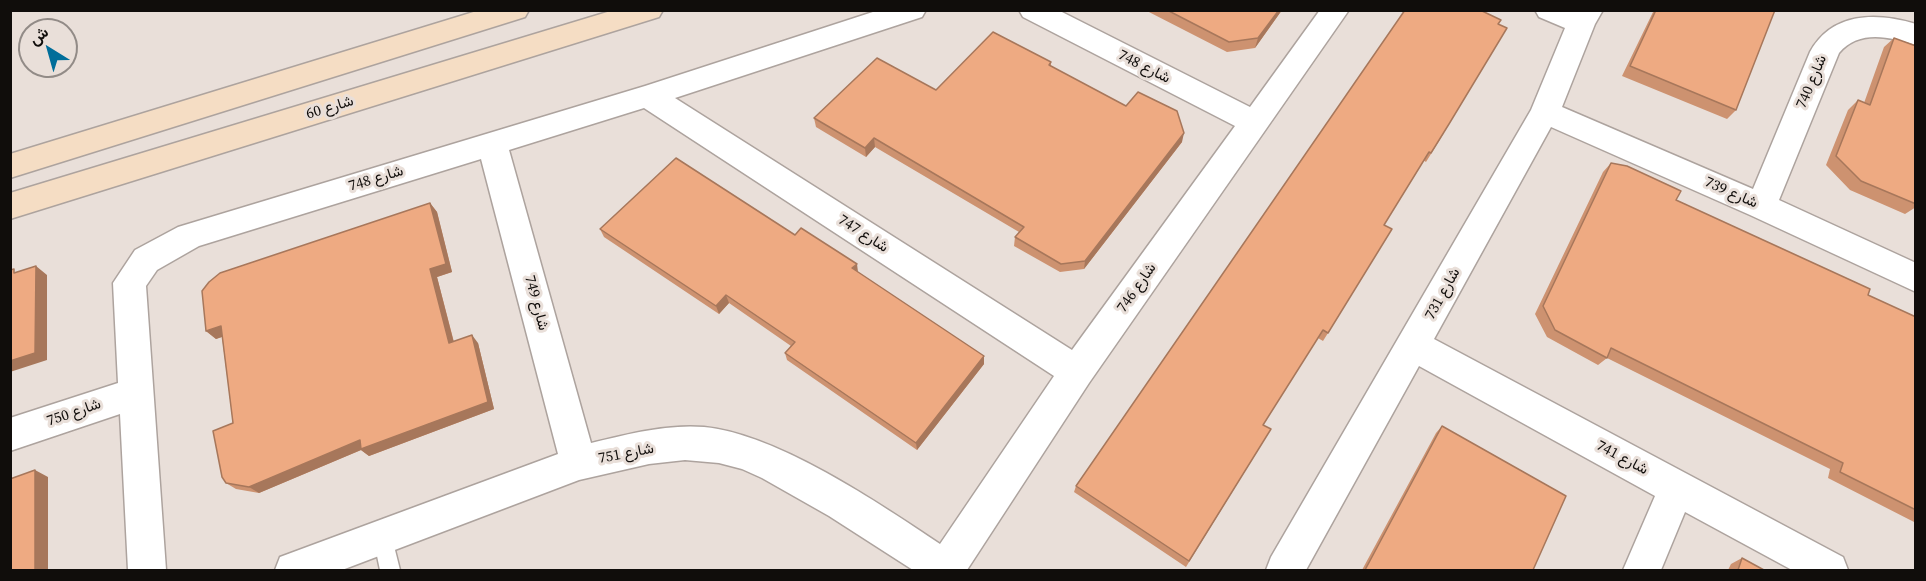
<!DOCTYPE html>
<meta charset="utf-8">
<style>
body{margin:0}
#map{position:relative;width:1926px;height:581px;overflow:hidden;background:#e9dfd9;font-family:"Source Serif 4",Vazirmatn,serif}
canvas{display:block}
.frame{position:absolute;inset:0;border:12px solid #100d0b;pointer-events:none}
.north{position:absolute;left:18px;top:18px;width:60px;height:60px;box-sizing:border-box;background:#e9dfd9;border:2px solid #928b87;border-radius:50%;rotate:323deg;font-size:16px;font-weight:700;line-height:24px;text-align:center;color:#100d0b}
.north::after{content:'';display:block;margin:auto;width:21px;height:27px;background:#006e9a;clip-path:polygon(50% 0,100% 100%,50% 72%,0 100%)}
</style>
<div id="map">
<canvas width="1926" height="581"></canvas>
<div class="frame"></div>
<div class="north">ش</div>
</div>
<script>
const context = document.querySelector('canvas').getContext('2d');
context.lineJoin = 'round';
function stroke(path, color, width, dash) {
  context.strokeStyle = color;
  context.lineWidth = width;
  context.lineCap = dash ? 'butt' : 'round';
  context.setLineDash(dash || []);
  context.stroke(path);
}
function paint(path, color) {
  context.fillStyle = color;
  context.fill(path, 'evenodd');
}
function drawText(font, color, halo, rows, align = 'center') {
  context.font = font + ' "Source Serif 4",Vazirmatn,serif';
  context.lineWidth = 6;
  context.setLineDash([]);
  context.textBaseline = 'middle';
  context.strokeStyle = halo;
  context.fillStyle = color;
  for (const [text, x, y, turn = 0] of rows) {
    context.save();
    context.translate(x, y);
    context.rotate((+turn || 0) * Math.PI / 180);
    context.textAlign = isNaN(turn) ? turn : align;
    if (halo) context.strokeText(text, 0, 0);
    context.fillText(text, 0, 0);
    context.restore();
  }
}
const lane = new Path2D(`
 M 383,527 L 390,530 L 400,570 L 380,570 L 373,537 L 376,530 Z`);
const street = new Path2D(`
 M 879,10 L 926,10 L 922,17 L 675,98 L 1072,350 L 1235,126 L 1023,17 L 1019,10 L 1058,10 L 1250,107 L 1320,10 L 1349,10 L 1089,383 L 967,570 L 913,570 L 829,516 L 762,478 L 742,469 L 719,463 L 685,460 L 649,464 L 579,480 L 342,570 L 275,570 L 280,557 L 558,454 L 481,159 L 199,246 L 157,270 L 146,286 L 166,570 L 128,570 L 120,414 L 10,451 L 10,418 L 118,383 L 113,283 L 135,250 L 178,227 L 645,86 ZM 644,108 L 1054,376 L 940,544 C 879,503 777,434 704,427 C 667,424 628,434 591,443 L 509,150 Z
 M 1535,10 L 1603,10 L 1595,24 L 1562,107 L 1753,189 L 1810,52 C 1832,12 1876,12 1916,24 L 1916,45 C 1890,37 1859,29 1839,53 L 1779,200 L 1916,263 L 1916,292 L 1750,215 L 1551,127 L 1434,339 L 1843,557 L 1848,570 L 1792,570 L 1685,512 L 1661,570 L 1623,570 L 1655,496 L 1419,366 L 1306,570 L 1266,570 L 1271,557 L 1531,110 L 1565,28 L 1539,17 Z`);
const secondary = new Path2D(`
 M 480,10 L 529,10 L 525,17 L 10,178 L 10,154 Z
 M 614,10 L 663,10 L 659,17 L 10,219 L 10,193 Z`);
stroke(lane, '#ada39e', 3);
stroke(street, '#ada39e', 3);
stroke(secondary, '#ada39e', 3);
paint(lane, '#fff');
paint(street, '#fff');
paint(secondary, '#f5ddc4');
paint(new Path2D(`
 M 1145,10 L 1282,10 L 1255,48 L 1227,52 Z
 M 1654,10 L 1775,10 L 1736,110 L 1727,119 L 1622,76 Z
 M 1894,38 L 1916,46 L 1916,207 L 1905,214 L 1850,190 L 1826,165 L 1848,110 L 1858,100 L 1864,103 L 1884,47 Z
 M 1051,62 L 1051,66 L 1182,142 L 1084,269 L 1060,272 L 1014,246 L 1015,237 L 1019,232 L 875,147 L 866,157 L 816,127 L 814,118 L 936,90 Z
 M 1444,133 L 1426,162 L 1423,160 L 1384,225 L 1328,333 L 1323,341 L 1318,338 L 1263,425 L 1271,429 L 1186,567 L 1074,492 L 1076,486 Z
 M 1611,163 L 1676,200 L 1868,295 L 1916,317 L 1916,523 L 1828,478 L 1830,469 L 1607,358 L 1598,365 L 1547,337 L 1535,314 L 1603,172 Z
 M 430,203 L 437,212 L 452,272 L 437,277 L 454,342 L 478,343 L 494,409 L 369,456 L 361,450 L 259,493 L 236,489 L 226,483 L 233,423 L 222,337 L 216,339 L 206,331 Z
 M 600,229 L 858,272 L 984,356 L 984,364 L 917,450 L 787,360 L 785,353 L 791,346 L 729,303 L 719,314 L 604,237 Z
 M 1442,426 L 1533,570 L 1362,570 L 1436,433 Z
 M 1742,558 L 1764,570 L 1728,570 L 1731,564 Z`), '#cd9270');
paint(new Path2D(`
 M 1279,10 L 1282,10 L 1255,48 L 1258,38 Z
 M 1184,133 L 1182,142 L 1084,269 L 1085,261 Z
 M 874,138 L 875,147 L 866,157 L 865,148 Z
 M 430,203 L 437,212 L 452,272 L 437,277 L 456,351 L 449,343 L 430,269 Z
 M 857,264 L 858,272 L 852,268 Z
 M 36,266 L 47,275 L 47,360 L 10,372 L 10,361 Z
 M 726,295 L 729,303 L 719,314 L 716,306 Z
 M 221,326 L 230,334 L 216,339 L 206,331 Z
 M 472,335 L 478,343 L 494,409 L 369,456 L 361,450 L 259,493 L 249,487 L 360,440 Z
 M 984,356 L 984,364 L 917,450 L 916,443 Z
 M 35,470 L 48,477 L 48,570 L 35,570 Z`), '#a7775b');
const building = new Path2D(`
 M 1167,10 L 1279,10 L 1258,38 L 1229,42 Z
 M 1405,10 L 1480,10 L 1501,20 L 1498,24 L 1507,28 L 1449,124 L 1431,153 L 1429,152 L 1384,225 L 1392,229 L 1328,333 L 1323,330 L 1263,425 L 1271,429 L 1189,561 L 1076,486 Z
 M 1656,10 L 1775,10 L 1736,110 L 1630,66 Z
 M 993,32 L 1051,62 L 1049,65 L 1126,106 L 1138,92 L 1177,111 L 1184,133 L 1085,261 L 1061,264 L 1015,237 L 1024,227 L 874,138 L 865,148 L 814,118 L 877,58 L 936,90 Z
 M 1894,38 L 1916,46 L 1916,204 L 1861,181 L 1836,156 L 1858,100 L 1870,105 Z
 M 676,158 L 795,235 L 801,228 L 857,264 L 852,268 L 984,356 L 916,443 L 785,353 L 795,342 L 726,295 L 716,306 L 600,229 Z
 M 1611,163 L 1627,166 L 1681,191 L 1676,200 L 1870,289 L 1868,295 L 1916,317 L 1916,510 L 1840,472 L 1843,463 L 1611,348 L 1607,358 L 1555,330 L 1543,306 Z
 M 430,203 L 446,264 L 430,269 L 449,343 L 472,335 L 488,402 L 361,449 L 360,440 L 249,487 L 226,483 L 222,477 L 213,431 L 233,423 L 221,326 L 206,331 L 202,291 L 209,282 L 220,273 Z
 M 36,266 L 35,353 L 10,361 L 10,270 L 14,269 L 14,273 Z
 M 1442,426 L 1566,496 L 1533,570 L 1365,570 Z
 M 35,470 L 35,570 L 10,570 L 10,479 Z
 M 1742,558 L 1764,570 L 1738,570 Z`);
paint(building, '#eeaa82');
stroke(building, '#a7775b', 1.5);
drawText('15px', '#100d0b', '#e9dfd9', [
 ["شارع 748",1144,67,27],
 ["شارع 740",1812,82,-67],
 ["شارع 60",330,108,-17],
 ["شارع 748",376,179,-17],
 ["شارع 739",1731,193,24],
 ["شارع 747",863,234,33],
 ["شارع 746",1137,288,-55],
 ["شارع 731",1443,294,-61],
 ["شارع 749",536,303,75],
 ["شارع 750",74,413,-19],
 ["شارع 751",626,454,-11],
 ["شارع 741",1622,458,28]
]);
</script>
